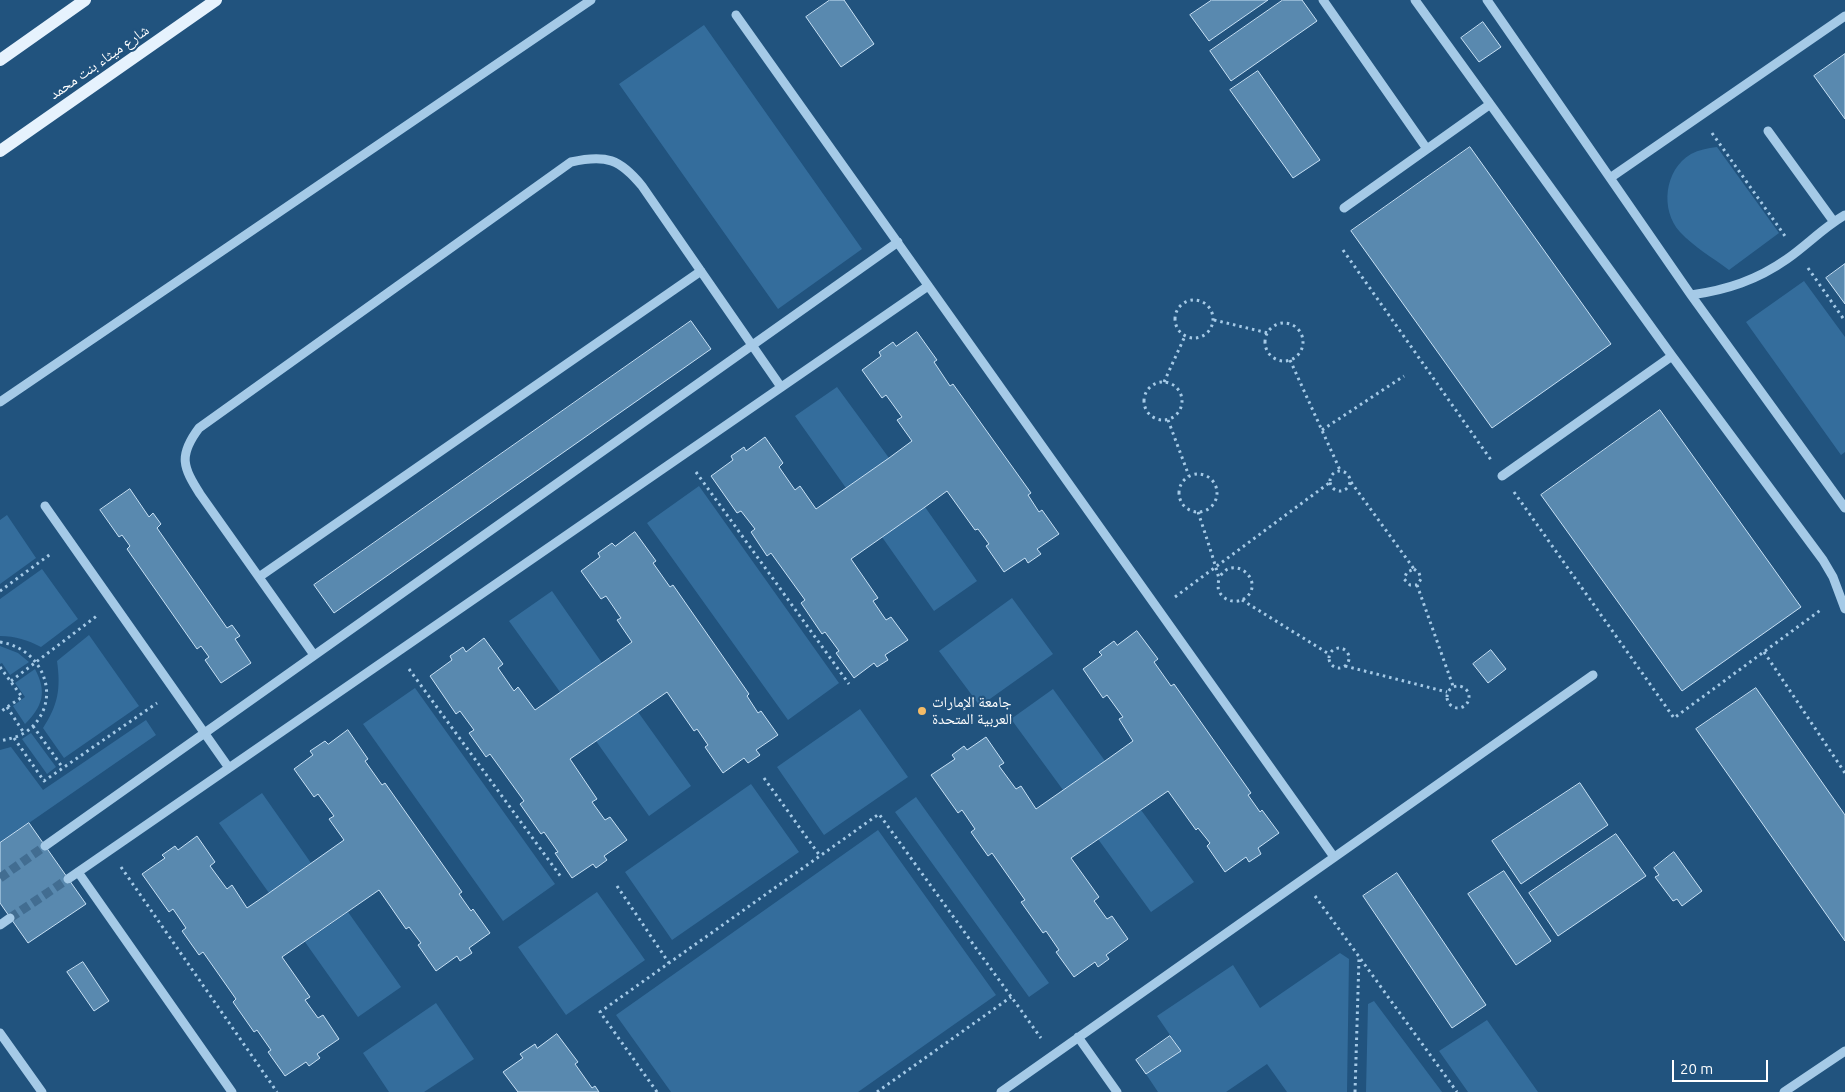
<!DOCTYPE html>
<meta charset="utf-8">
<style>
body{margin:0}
#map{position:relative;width:1845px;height:1092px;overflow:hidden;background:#21537e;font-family:Ubuntu,sans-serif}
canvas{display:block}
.scale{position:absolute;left:1672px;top:1060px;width:96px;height:22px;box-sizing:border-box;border:2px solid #fff;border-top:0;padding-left:6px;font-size:15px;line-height:18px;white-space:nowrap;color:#fff;-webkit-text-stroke:4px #21537e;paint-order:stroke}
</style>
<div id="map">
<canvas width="1845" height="1092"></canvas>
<div class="scale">20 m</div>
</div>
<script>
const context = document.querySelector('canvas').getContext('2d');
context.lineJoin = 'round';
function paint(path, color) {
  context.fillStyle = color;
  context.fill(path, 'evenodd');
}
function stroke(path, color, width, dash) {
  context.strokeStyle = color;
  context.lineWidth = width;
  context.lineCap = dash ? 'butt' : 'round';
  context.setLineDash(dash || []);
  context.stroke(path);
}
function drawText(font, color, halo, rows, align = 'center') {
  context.font = font + ' Ubuntu,"Noto Naskh Arabic",sans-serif';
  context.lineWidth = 4;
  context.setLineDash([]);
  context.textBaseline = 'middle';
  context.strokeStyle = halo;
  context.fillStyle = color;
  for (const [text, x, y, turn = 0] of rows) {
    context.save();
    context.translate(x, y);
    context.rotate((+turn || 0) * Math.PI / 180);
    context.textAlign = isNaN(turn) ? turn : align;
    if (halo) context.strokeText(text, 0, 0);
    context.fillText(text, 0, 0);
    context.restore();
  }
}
paint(new Path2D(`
 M 704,25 L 862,249 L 778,309 L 619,84 Z
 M 1717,147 L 1779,233 L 1729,270 C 1713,258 1694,247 1680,232 C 1660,210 1664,170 1691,154 C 1699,150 1707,148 1717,147 Z
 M 1804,281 L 1845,337 L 1845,452 L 1841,455 L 1746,322 Z
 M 837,387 L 889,458 L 846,488 L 795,416 Z
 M 699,486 L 839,683 L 788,720 L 647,523 Z
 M 925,507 L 977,581 L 934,611 L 882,537 Z
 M 7,515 L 36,558 L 0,584 L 0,520 Z
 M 42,569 L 78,619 L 41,647 C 27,640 16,636 0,636 L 0,599 Z
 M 552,591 L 602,663 L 560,692 L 509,621 Z
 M 1012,598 L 1053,654 L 980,706 L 939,651 Z
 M 89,635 L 139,706 L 64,758 L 43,728 C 58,705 61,689 57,661 Z
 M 0,646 L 18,653 L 29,662 L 10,675 L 2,663 L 0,664 Z
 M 35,669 C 47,692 43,706 25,724 L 13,706 L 25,697 L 15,683 Z
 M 415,688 L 555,884 L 503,921 L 363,724 Z
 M 1053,689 L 1105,761 L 1063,790 L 1011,719 Z
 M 860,709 L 908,777 L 824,835 L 777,767 Z
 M 638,712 L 691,786 L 649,816 L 596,741 Z
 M 146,720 L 156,735 L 0,843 L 0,750 L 11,747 L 43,790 Z
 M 31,733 L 56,767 L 47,774 L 22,739 Z
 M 751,784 L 799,852 L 672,940 L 625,872 Z
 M 262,793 L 311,863 L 269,893 L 219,823 Z
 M 916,797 L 1049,983 L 1029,997 L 895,812 Z
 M 1141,810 L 1194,882 L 1151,912 L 1098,839 Z
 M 878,830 L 996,995 L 858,1092 L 671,1092 L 616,1015 Z
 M 597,892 L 645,960 L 566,1015 L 518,947 Z
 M 348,912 L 401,987 L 358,1017 L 305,942 Z
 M 1340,953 L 1349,959 L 1347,1092 L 1287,1092 L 1267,1064 L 1226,1092 L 1158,1092 L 1146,1074 L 1181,1051 L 1157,1016 L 1233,965 L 1260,1008 Z
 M 1374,1001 L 1442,1092 L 1366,1092 L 1368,1004 Z
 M 436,1003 L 474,1059 L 424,1092 L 389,1092 L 363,1053 Z
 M 1487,1020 L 1538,1092 L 1468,1092 L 1439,1051 Z`), '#346d9c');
const building = new Path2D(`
 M 830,0 L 844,0 L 874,44 L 841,67 L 806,17 Z
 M 1212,0 L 1268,0 L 1209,41 L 1190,15 Z
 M 1283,0 L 1302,0 L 1317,21 L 1231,81 L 1210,51 Z
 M 1483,22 L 1501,47 L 1479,62 L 1461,38 Z
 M 1845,54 L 1845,119 L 1814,76 Z
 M 1258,71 L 1320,160 L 1293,178 L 1230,90 Z
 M 1470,147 L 1611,344 L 1492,428 L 1351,231 Z
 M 1845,264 L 1845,304 L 1826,278 Z
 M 691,321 L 711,349 L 334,613 L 314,585 Z
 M 917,332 L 937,360 L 934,362 L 950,386 L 953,384 L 1031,493 L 1028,495 L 1039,512 L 1042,510 L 1059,534 L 1037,549 L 1041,554 L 1028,563 L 1025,558 L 1004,572 L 986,546 L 989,544 L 978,529 L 975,530 L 947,491 L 925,507 L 851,559 L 878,598 L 873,601 L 886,620 L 891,617 L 908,640 L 885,655 L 888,660 L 877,667 L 874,663 L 854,678 L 836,653 L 839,651 L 825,632 L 822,634 L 801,603 L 805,600 L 771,553 L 767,556 L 751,532 L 755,529 L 741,511 L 737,513 L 711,476 L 733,460 L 731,456 L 744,447 L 746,451 L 765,437 L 783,463 L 779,467 L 795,490 L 800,486 L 816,509 L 889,458 L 912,441 L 897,420 L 902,417 L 886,395 L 882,398 L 862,370 L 881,356 L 879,352 L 893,342 L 896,346 Z
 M 1660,410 L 1801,607 L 1682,691 L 1541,495 Z
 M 130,489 L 149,517 L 153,513 L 161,524 L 157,528 L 227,628 L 232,625 L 240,636 L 235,639 L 251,663 L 221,683 L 205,660 L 209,657 L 201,646 L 197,649 L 127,549 L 130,546 L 122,535 L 119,537 L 100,510 Z
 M 635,532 L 656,561 L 653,563 L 670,587 L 673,585 L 749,694 L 747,696 L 758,713 L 761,711 L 778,735 L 756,750 L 760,755 L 748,763 L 744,758 L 723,773 L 705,747 L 708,745 L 697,729 L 694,731 L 667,692 L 570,759 L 597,799 L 592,802 L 605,820 L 610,817 L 627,840 L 604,856 L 607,860 L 596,868 L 593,864 L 572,878 L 555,853 L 558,852 L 544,832 L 541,834 L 520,804 L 524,801 L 490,754 L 486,757 L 469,733 L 474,730 L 460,711 L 456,714 L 430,676 L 452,660 L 450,656 L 463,647 L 466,652 L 484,638 L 503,664 L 498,668 L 514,691 L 518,687 L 535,710 L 632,642 L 617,620 L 621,618 L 606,596 L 601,599 L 581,571 L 600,557 L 598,553 L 612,543 L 615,546 Z
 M 1137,631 L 1158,659 L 1154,662 L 1171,686 L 1174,684 L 1251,793 L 1248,795 L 1260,812 L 1262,810 L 1279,833 L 1258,848 L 1261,854 L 1249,862 L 1246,857 L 1225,872 L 1207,846 L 1210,843 L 1198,828 L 1196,830 L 1168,791 L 1071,858 L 1099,897 L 1094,901 L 1107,919 L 1112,916 L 1128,939 L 1106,955 L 1109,959 L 1098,967 L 1095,962 L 1074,977 L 1056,952 L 1059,950 L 1046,931 L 1043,933 L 1021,902 L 1025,900 L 992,853 L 988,856 L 971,832 L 975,829 L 962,810 L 958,813 L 931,775 L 955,759 L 952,755 L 964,746 L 967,750 L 986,737 L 1004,763 L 999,766 L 1016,789 L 1021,786 L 1036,809 L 1105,761 L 1133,741 L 1119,719 L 1123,717 L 1107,695 L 1103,698 L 1083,669 L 1102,655 L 1099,652 L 1114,641 L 1117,645 Z
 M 1491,650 L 1506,669 L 1488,683 L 1473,664 Z
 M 1756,688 L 1845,815 L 1845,941 L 1696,729 Z
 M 348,730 L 368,759 L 365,761 L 382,785 L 385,783 L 462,892 L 459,894 L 471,911 L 473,909 L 490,933 L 469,948 L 472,953 L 460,961 L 457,956 L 436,971 L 418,945 L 421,943 L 409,927 L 406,929 L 379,890 L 282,957 L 310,997 L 305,1000 L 318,1018 L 323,1015 L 339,1039 L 317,1054 L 320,1058 L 309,1066 L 306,1062 L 285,1076 L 268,1052 L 271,1050 L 257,1030 L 254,1032 L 233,1002 L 236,999 L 203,952 L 199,955 L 182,931 L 186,928 L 173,909 L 169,912 L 142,874 L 165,858 L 162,855 L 175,846 L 178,850 L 197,836 L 215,862 L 210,866 L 227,889 L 232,885 L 247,908 L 269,893 L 344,840 L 329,819 L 334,816 L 318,794 L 314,797 L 294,769 L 313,755 L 310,751 L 325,741 L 328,744 Z
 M 1580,783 L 1608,825 L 1521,884 L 1492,841 Z
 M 29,823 L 86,904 L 28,943 L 0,903 L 0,843 Z
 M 1616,834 L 1646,876 L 1558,936 L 1529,893 Z
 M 1674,852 L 1702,891 L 1682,906 L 1677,899 L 1673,901 L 1655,877 L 1659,875 L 1654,868 Z
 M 1504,871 L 1551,941 L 1516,965 L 1468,894 Z
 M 1397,873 L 1486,1005 L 1452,1028 L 1363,896 Z
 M 83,962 L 109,1001 L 94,1011 L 67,972 Z
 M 557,1034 L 578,1062 L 575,1064 L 592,1088 L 595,1086 L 599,1092 L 518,1092 L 503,1072 L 523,1058 L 520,1054 L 535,1044 L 537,1048 Z
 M 1170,1036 L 1181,1051 L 1146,1074 L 1136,1060 Z`);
paint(building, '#5989af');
stroke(building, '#c8e1f5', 1);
stroke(new Path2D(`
 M 0,878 L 45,846
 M 10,918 L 68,879`), '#426d91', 9, [9, 4.5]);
stroke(new Path2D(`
 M 1712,133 L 1785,236
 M 1343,250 L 1491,460
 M 1808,268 L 1845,321
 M1175 319a19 19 0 1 1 38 0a19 19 0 1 1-38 0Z
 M 1214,320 L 1268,333
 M1265 342a19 19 0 1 1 38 0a19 19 0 1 1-38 0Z
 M 1290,360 L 1340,470
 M 1164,382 L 1185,336
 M1144 401a19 19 0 1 1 38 0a19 19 0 1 1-38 0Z
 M 1168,420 L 1189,476
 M 1322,430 L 1404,376
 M1330 481a10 10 0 1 1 20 0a10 10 0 1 1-20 0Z
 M 696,472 L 849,684
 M1179 493a19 19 0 1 1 38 0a19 19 0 1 1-38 0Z
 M 1351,482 L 1414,569
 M 1514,492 L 1674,718 L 1822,609
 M 1198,512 C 1205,533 1212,554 1218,575 C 1220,581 1216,587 1220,593 C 1227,604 1243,604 1250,593 C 1258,580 1242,563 1228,569 C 1225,570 1222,574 1219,577
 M 1414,569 L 1419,573 L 1421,579 L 1417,585 L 1410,585 L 1404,579 L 1407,572 Z
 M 1417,585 L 1453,686
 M 0,591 L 52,553
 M 1175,597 L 1329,483
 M 1242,600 L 1329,654
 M 0,642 C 46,649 64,704 26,732 C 18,737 9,739 0,741
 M1329 658a10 10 0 1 1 20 0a10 10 0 1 1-20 0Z
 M 1764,652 L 1845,773
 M 1345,666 L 1447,692
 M 0,667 L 22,697 L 0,712
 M 409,669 L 561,877
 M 11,681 L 98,615
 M1447 697a11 11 0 1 1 22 0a11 11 0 1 1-22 0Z
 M 7,707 L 24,733
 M 33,726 L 63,768
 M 14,738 L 44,781 L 157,703
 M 764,778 L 820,856
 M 121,867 L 277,1092
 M 617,886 L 669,963
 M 1315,896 L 1457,1092
 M 657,1092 L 600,1012 L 879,814 L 1041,1038
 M 877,1092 L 1011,997
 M 1355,1092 L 1359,958`), '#a5cae7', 3, [2.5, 4]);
stroke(new Path2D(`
 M 1323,0 L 1427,149
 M 1415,0 L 1672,356 L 1823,560 L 1833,577 L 1845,609
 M 1487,0 L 1691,295 L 1845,508
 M 736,15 L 1334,857
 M 1768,131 L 1834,222
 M 1610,178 L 1845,16
 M 1344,208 L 1489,105
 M 1691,295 C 1727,290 1757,280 1787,259 C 1807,245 1824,227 1845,215
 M 0,402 L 591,0
 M 1502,476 L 1672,356
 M 45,506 L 229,768
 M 259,577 L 701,271
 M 314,655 L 200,494 C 183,467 178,456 199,428 L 571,162 C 606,154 620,159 642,186 L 781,387
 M 45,846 L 898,242
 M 78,872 L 232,1092
 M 68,879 L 928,286
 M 0,925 L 10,918
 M 0,1033 L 42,1092
 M 1078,1037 L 1117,1092
 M 1001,1092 L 1593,675
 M 1784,1092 L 1845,1051`), '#a5cae7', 9);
stroke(new Path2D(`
 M 0,60 L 85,0
 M 0,151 L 216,0`), '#e6f2fd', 12);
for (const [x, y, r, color] of [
 [922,711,5,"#f4bb66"]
]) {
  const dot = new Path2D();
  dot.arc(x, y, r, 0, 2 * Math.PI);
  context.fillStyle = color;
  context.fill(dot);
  stroke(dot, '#21537e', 2);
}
drawText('15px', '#fff', '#21537e', [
 ["شارع ميثاء بنت محمد",99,62,-35]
]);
drawText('15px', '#fff', '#21537e', [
 ["جامعة الإمارات",932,702],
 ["العربية المتحدة",932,719]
], 'left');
</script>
